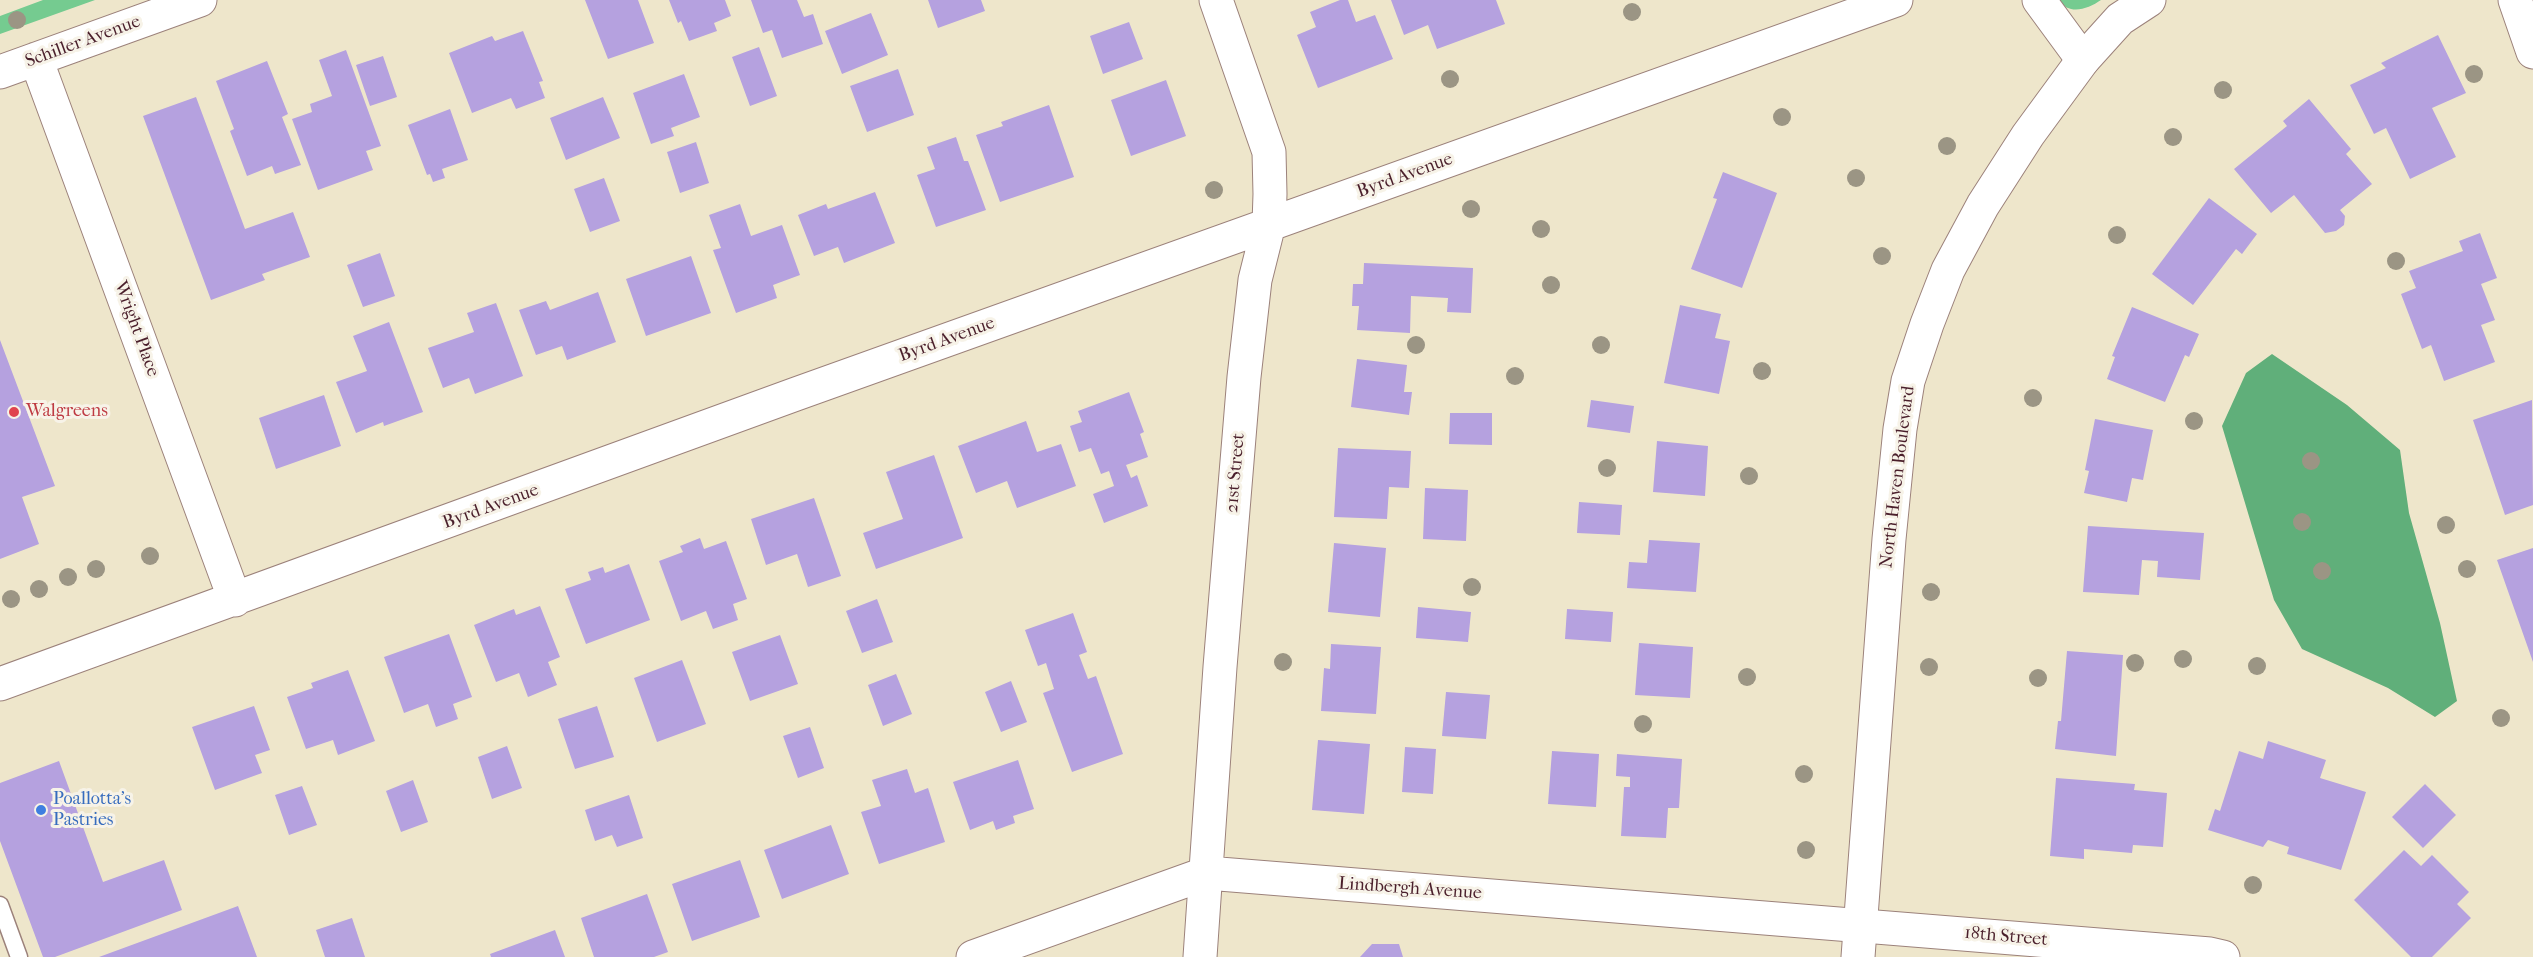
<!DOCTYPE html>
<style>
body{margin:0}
canvas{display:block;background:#eee6cb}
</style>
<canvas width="2533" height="957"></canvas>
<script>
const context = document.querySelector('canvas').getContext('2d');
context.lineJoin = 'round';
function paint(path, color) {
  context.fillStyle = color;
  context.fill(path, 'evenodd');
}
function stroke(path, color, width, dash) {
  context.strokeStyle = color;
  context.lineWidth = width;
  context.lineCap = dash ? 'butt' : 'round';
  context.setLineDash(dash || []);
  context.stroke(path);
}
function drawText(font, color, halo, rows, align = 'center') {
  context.font = font + ' "IM FELL French Canon",serif';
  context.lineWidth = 6;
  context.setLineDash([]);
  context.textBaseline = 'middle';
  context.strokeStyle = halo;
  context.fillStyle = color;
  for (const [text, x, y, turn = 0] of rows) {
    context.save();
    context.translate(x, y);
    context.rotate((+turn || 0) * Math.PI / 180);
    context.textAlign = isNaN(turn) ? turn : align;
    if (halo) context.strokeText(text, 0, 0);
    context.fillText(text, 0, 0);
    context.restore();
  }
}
paint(new Path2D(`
 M 43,0 L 95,0 L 0,34 L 0,16 Z
 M 2059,0 L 2101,0 C 2088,9 2069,16 2059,0 Z`), '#75cb90');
paint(new Path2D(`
 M 2272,354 L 2347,405 L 2400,450 L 2409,513 L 2440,623 L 2457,701 L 2435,717 L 2388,688 L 2302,649 L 2274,600 L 2222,426 L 2246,373 Z`), '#60af7a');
paint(new Path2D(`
 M 585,0 L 638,0 L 654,43 L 608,59 Z
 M 669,0 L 725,0 L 731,16 L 714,23 L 717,31 L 689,41 L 681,21 L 678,23 Z
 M 751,0 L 797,0 L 804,17 L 813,14 L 823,44 L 782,58 L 772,30 L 763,33 Z
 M 928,0 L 981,0 L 985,11 L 938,28 Z
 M 1340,0 L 1348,0 L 1356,22 L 1375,15 L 1393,59 L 1318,88 L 1297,35 L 1316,27 L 1310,12 Z
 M 1391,0 L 1496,0 L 1505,24 L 1437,49 L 1428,25 L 1404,35 Z
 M 871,13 L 888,55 L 842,74 L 825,31 Z
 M 1129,22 L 1143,59 L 1103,74 L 1090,36 Z
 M 523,31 L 543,81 L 539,82 L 545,98 L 516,109 L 511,98 L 472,113 L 449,53 L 492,36 L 495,41 Z
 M 2438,35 L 2466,93 L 2432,108 L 2456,157 L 2410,179 L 2386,128 L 2374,134 L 2350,85 L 2386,68 L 2381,63 Z
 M 759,47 L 777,96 L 750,106 L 732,57 Z
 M 346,50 L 381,146 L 366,151 L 373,170 L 318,190 L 292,119 L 312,112 L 310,104 L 332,96 L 319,60 Z
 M 383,56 L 397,97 L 370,106 L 356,65 Z
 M 267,61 L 288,114 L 282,117 L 301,165 L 275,174 L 272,166 L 247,176 L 230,131 L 234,129 L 216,81 Z
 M 898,69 L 914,115 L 867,132 L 850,86 Z
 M 684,74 L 700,117 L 671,128 L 674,136 L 651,144 L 633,93 Z
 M 1166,80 L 1186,136 L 1131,156 L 1111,100 Z
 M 196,97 L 245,229 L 293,212 L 310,257 L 262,274 L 265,280 L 211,300 L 143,116 Z
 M 603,97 L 620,138 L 566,160 L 550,118 Z
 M 2309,99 L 2351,149 L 2346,154 L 2372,184 L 2340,210 L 2345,216 L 2344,225 L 2336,231 L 2325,233 L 2294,195 L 2271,213 L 2234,169 L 2287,126 L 2283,121 Z
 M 1049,105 L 1074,177 L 1000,202 L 976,135 L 1003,126 L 1001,122 Z
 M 450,109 L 468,160 L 442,169 L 445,178 L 433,182 L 430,174 L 427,175 L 408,125 Z
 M 956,137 L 964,161 L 968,161 L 986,210 L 936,227 L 917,175 L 935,169 L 927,147 Z
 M 696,142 L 709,183 L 680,193 L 667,152 Z
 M 1723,172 L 1777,193 L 1742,288 L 1691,269 L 1717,199 L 1713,198 Z
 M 604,178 L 620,221 L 590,232 L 574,189 Z
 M 875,192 L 895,243 L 844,263 L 838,247 L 814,256 L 798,215 L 826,204 L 828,209 Z
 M 2209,198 L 2257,234 L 2242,254 L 2236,249 L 2193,305 L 2152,274 Z
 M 740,204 L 751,236 L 782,225 L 800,275 L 773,285 L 777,298 L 736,313 L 713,250 L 721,248 L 709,215 Z
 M 2480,233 L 2497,278 L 2481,284 L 2495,320 L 2481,325 L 2495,362 L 2444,381 L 2431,345 L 2422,349 L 2401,294 L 2416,288 L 2409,271 L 2463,251 L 2459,241 Z
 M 380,253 L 395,296 L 363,307 L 347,265 Z
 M 691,256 L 711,313 L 646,336 L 626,279 Z
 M 1364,263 L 1473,268 L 1471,313 L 1447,312 L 1448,298 L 1411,296 L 1410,333 L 1357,330 L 1359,306 L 1352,306 L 1353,284 L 1363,284 Z
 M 598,292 L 616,342 L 567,360 L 562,346 L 536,355 L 519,310 L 546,301 L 550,310 Z
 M 496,303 L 523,376 L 475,394 L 469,378 L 443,388 L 428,348 L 474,332 L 467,313 Z
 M 1680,305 L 1721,314 L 1715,338 L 1730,341 L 1719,394 L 1664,383 Z
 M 2132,307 L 2199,334 L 2189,357 L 2185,355 L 2165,402 L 2107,379 L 2115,357 L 2112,356 Z
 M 389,322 L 423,412 L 384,426 L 383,422 L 356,433 L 336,382 L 367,371 L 353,336 Z
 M 0,340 L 55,486 L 22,497 L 39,544 L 0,559 Z
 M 1357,359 L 1407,365 L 1404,392 L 1412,392 L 1409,415 L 1351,407 Z
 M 1129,392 L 1144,432 L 1140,434 L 1148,457 L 1126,465 L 1131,478 L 1137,475 L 1148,506 L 1104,523 L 1093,494 L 1114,486 L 1109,471 L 1101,474 L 1091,448 L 1079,452 L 1070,426 L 1082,422 L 1078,411 Z
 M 324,395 L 341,446 L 276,469 L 259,418 Z
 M 1591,400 L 1634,406 L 1630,433 L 1587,427 Z
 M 2532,400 L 2533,505 L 2505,515 L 2473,420 Z
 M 1450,413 L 1492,413 L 1492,445 L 1449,444 Z
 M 2095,419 L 2153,430 L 2143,480 L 2132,478 L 2127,502 L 2084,493 L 2089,471 L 2085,470 Z
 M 1026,421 L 1037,452 L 1061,444 L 1076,486 L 1017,508 L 1007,481 L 976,493 L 958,446 Z
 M 1657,441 L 1708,446 L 1705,496 L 1653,492 Z
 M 1338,448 L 1411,451 L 1409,488 L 1389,487 L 1387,519 L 1334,517 Z
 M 934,455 L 963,538 L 876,569 L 863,533 L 903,519 L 886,472 Z
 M 1425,488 L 1468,490 L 1466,541 L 1423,539 Z
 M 814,498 L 841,576 L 808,587 L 797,554 L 766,565 L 751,519 Z
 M 1579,502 L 1622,505 L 1620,535 L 1577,533 Z
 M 2088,526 L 2204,533 L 2200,580 L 2157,577 L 2158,561 L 2142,560 L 2139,595 L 2083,592 Z
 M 700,538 L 704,549 L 726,541 L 747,599 L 733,604 L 738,620 L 713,629 L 706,611 L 681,621 L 659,561 L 683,552 L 680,546 Z
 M 1649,540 L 1700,543 L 1696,592 L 1627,588 L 1629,562 L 1647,563 Z
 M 1334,543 L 1386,548 L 1380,617 L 1328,612 Z
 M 2533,548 L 2533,662 L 2497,560 Z
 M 629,564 L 650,620 L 586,644 L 565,589 L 591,580 L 588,572 L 603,567 L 605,573 Z
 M 877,599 L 893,642 L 862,653 L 846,611 Z
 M 540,606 L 560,657 L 548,662 L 557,685 L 528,697 L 519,673 L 496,682 L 474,625 L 514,609 L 516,615 Z
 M 1418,607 L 1471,612 L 1468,642 L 1416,638 Z
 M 1567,609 L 1613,612 L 1611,642 L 1565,639 Z
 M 1073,613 L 1087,652 L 1079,655 L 1088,679 L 1096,676 L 1123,754 L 1072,772 L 1043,693 L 1054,689 L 1046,663 L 1038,666 L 1025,630 Z
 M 449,634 L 472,697 L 453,704 L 458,719 L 436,727 L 428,704 L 404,713 L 384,657 Z
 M 780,635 L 798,684 L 750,701 L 732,652 Z
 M 1639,643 L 1693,647 L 1690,698 L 1635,695 Z
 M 1331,644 L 1381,647 L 1376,714 L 1321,711 L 1324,668 L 1330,669 Z
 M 2067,651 L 2123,655 L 2116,756 L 2055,749 L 2058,721 L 2061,721 Z
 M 682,660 L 706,724 L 657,742 L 634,678 Z
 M 348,670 L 375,741 L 338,755 L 333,740 L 306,749 L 287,697 L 313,688 L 311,683 Z
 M 896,674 L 912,714 L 883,726 L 868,685 Z
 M 1011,681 L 1027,722 L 1001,732 L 985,692 Z
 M 1446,692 L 1490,695 L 1486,739 L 1442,736 Z
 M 254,706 L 270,750 L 255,755 L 262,773 L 215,790 L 192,727 Z
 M 597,706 L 614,757 L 575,769 L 558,719 Z
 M 810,727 L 824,768 L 798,778 L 783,736 Z
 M 1318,740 L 1370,744 L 1364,814 L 1312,810 Z
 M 2268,741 L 2326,760 L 2320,778 L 2366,792 L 2341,870 L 2287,854 L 2289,847 L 2268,840 L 2263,847 L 2208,830 L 2215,809 L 2220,811 L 2239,751 L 2263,759 Z
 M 507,746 L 522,788 L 492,799 L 478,757 Z
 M 1405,747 L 1436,749 L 1433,794 L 1402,792 Z
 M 1552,751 L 1599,754 L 1596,807 L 1548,804 Z
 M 1617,754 L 1682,759 L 1679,808 L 1668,808 L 1666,838 L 1621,836 L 1624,787 L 1630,787 L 1630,777 L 1616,776 Z
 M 1018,760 L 1034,809 L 1013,816 L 1015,823 L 996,830 L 993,821 L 970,830 L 953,782 Z
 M 59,761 L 103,882 L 164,860 L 182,910 L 55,957 L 43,957 L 0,841 L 0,783 Z
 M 907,769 L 915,793 L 928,788 L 945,842 L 879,864 L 861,812 L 881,806 L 872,780 Z
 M 2056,778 L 2135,784 L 2134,790 L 2167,793 L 2163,847 L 2133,845 L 2132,853 L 2084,849 L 2084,859 L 2050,856 Z
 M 413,780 L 428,822 L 401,832 L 386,791 Z
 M 2425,784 L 2456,815 L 2423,848 L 2392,817 Z
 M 302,786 L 317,825 L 289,835 L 275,795 Z
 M 629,795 L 643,838 L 617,847 L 612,835 L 595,841 L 585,810 Z
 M 831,825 L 849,874 L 782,899 L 764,850 Z
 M 2404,850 L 2421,866 L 2432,855 L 2469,892 L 2457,904 L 2471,918 L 2432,957 L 2411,957 L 2354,900 Z
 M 740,860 L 760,917 L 692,941 L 672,884 Z
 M 647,894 L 668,952 L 654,957 L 594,957 L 581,918 Z
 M 238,906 L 257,957 L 99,957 Z
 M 352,918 L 365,957 L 325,957 L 316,930 Z
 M 555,930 L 565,957 L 491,957 L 490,954 Z
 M 1372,944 L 1399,944 L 1403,957 L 1360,957 Z`), '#b5a1df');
const service = new Path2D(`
 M 0,905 L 19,957`);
const minor = new Path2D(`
 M 2039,0 L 2083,60
 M 2515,0 L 2533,52
 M 36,59 L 235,600
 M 0,72 L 200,0
 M 0,684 L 796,394 L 1896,0
 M 973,957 L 1207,873 L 2210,954 L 2223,957
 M 1200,957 L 1220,667 L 1244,377 L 1255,280 L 1269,224 L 1270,194 L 1269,152 L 1216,0`);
const tertiary = new Path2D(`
 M 1858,957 L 1889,539 L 1900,429 L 1908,381 L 1927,324 L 1948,270 L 1983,205 L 2028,135 L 2083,60 L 2120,19 L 2149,0`);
stroke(service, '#9c827b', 19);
stroke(minor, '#9c827b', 35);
stroke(tertiary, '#9c827b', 35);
stroke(service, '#fff', 16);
stroke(minor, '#fff', 33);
stroke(tertiary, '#fff', 33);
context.fillStyle = '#9b9584';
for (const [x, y] of [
 [1632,12],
 [17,20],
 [2474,74],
 [1450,79],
 [2223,90],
 [1782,117],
 [2173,137],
 [1947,146],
 [1856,178],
 [1214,190],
 [1471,209],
 [1541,229],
 [2117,235],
 [1882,256],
 [2396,261],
 [1551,285],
 [1416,345],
 [1601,345],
 [1762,371],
 [1515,376],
 [2033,398],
 [2194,421],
 [2311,461],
 [1607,468],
 [1749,476],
 [2302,522],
 [2446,525],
 [150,556],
 [96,569],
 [2467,569],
 [2322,571],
 [68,577],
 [1472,587],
 [39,589],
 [1931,592],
 [11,599],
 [2183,659],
 [1283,662],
 [2135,663],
 [2257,666],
 [1929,667],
 [1747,677],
 [2038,678],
 [2501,718],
 [1643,724],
 [1804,774],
 [1806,850],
 [2253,885]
]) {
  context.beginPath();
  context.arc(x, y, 9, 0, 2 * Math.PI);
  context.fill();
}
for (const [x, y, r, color] of [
 [14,412,6,"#e0444e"],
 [41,810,6,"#3f7fe0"]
]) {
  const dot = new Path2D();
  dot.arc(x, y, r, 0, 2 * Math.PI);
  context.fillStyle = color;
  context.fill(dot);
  stroke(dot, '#f7f3e8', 2);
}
drawText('18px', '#4a1f2b', '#f7f3e8', [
 ["Schiller Avenue",83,42,-20],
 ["Byrd Avenue",1405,176,-20],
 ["Wright Place",136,329,70],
 ["Byrd Avenue",947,340,-20],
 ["21st Street",1236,473,-85],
 ["North Haven Boulevard",1898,477,-83],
 ["Byrd Avenue",491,507,-20],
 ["Lindbergh Avenue",1410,889,4],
 ["18th Street",2006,937,5]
]);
drawText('18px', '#be3a42', '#f7f3e8', [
 ["Walgreens",26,412]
], 'left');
drawText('18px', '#366cbe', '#f7f3e8', [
 ["Poallotta's",53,800],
 ["Pastries",53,821]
], 'left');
</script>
